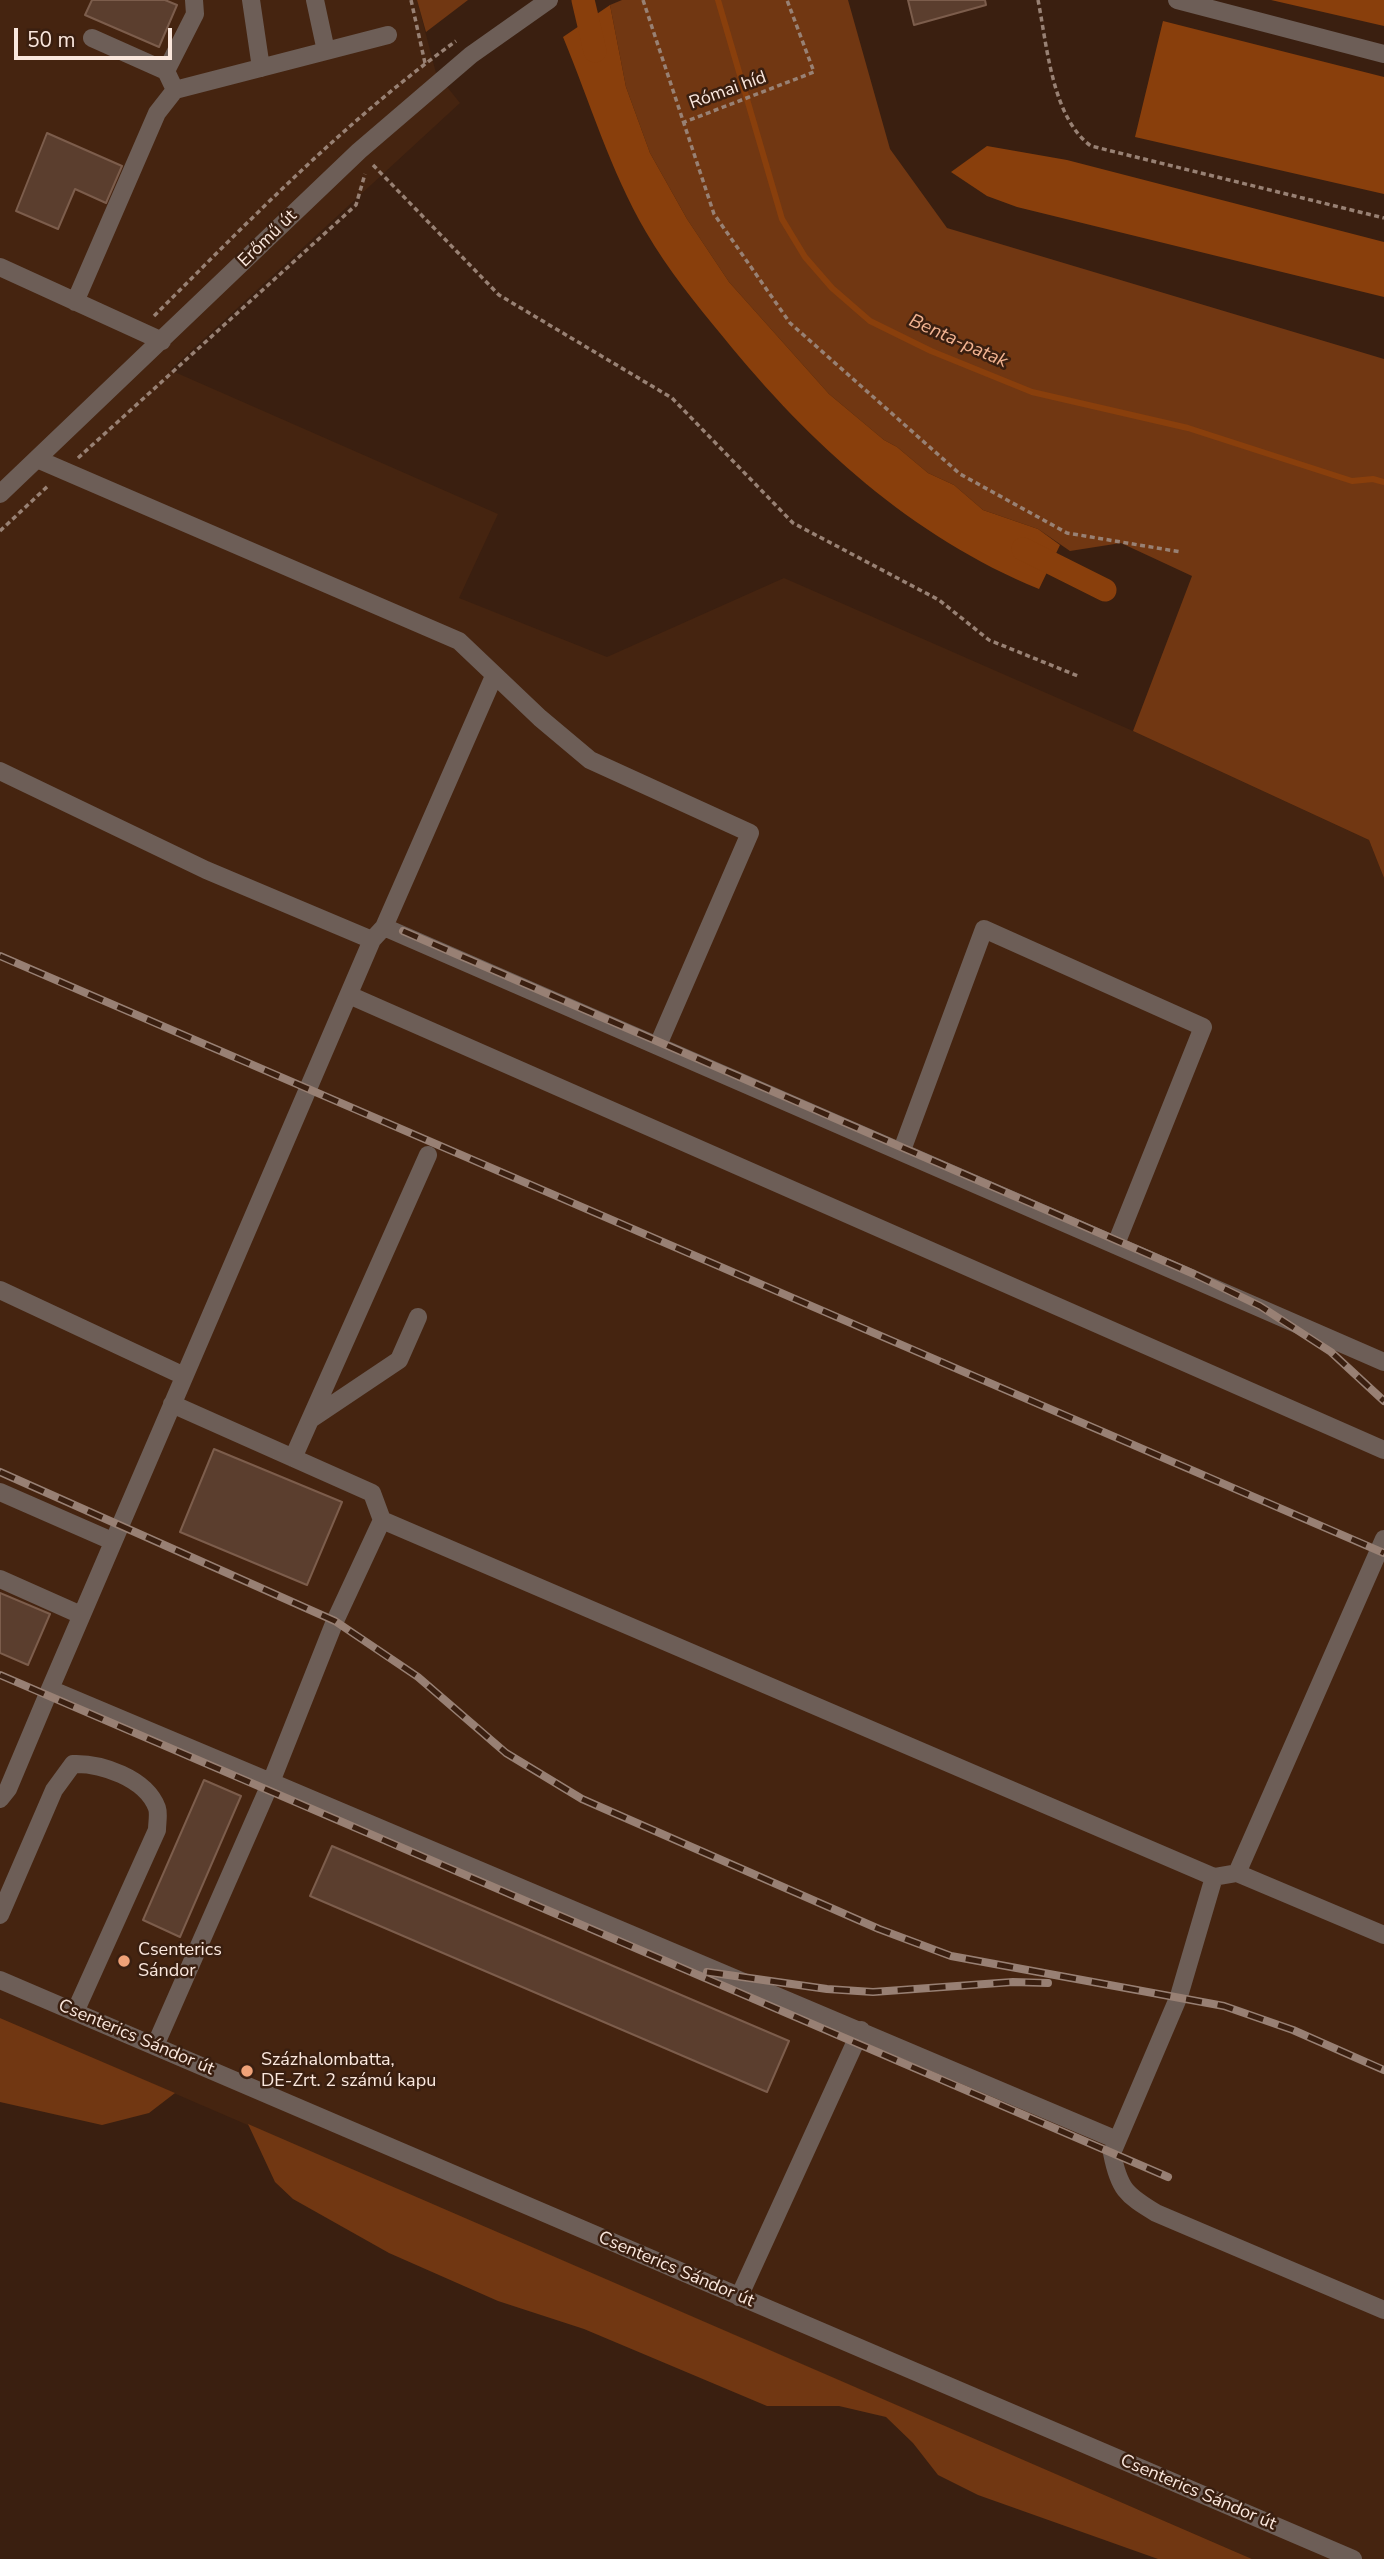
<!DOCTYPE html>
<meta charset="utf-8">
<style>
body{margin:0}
#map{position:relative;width:1384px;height:2559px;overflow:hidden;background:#3a1f10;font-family:"Nunito Sans",sans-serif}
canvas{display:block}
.scale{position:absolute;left:14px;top:28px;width:158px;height:32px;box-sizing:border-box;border:4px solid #fae7dd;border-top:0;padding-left:9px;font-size:21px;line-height:24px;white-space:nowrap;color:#fae7dd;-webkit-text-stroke:5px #3a1f10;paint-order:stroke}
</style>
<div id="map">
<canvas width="1384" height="2559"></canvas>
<div class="scale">50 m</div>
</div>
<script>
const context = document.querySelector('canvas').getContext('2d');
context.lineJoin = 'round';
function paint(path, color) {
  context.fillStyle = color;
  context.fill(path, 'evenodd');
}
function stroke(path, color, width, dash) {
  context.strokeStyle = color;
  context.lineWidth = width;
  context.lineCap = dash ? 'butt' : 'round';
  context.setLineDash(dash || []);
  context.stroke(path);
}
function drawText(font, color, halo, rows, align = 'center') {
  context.font = font + ' "Nunito Sans",sans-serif';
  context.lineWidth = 5;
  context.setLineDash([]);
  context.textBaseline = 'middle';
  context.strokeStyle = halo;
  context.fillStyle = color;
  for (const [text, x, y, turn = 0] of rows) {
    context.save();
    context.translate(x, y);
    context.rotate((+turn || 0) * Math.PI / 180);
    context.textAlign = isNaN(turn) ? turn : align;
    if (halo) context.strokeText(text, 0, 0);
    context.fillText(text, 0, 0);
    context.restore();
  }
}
paint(new Path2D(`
 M 0,0 L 417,0 L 436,73 L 460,103 L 170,370 L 498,514 L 459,598 L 607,657 L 784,578 L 1133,731 L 1369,840 L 1384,878 L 1384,2559 L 1252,2559 L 0,2018 Z`), '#452410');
paint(new Path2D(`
 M 417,0 L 468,0 L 426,32 Z
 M 622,0 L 848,0 L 890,149 L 947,228 L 1384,359 L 1384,878 L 1369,840 L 1133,731 L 1192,576 L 1121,543 L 1070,551 L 1038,529 L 983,510 L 954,485 L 928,473 L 897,447 L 884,440 L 829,394 L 729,282 L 687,219 L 650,153 L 626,87 L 610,5 Z
 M 0,2018 L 175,2093 L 149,2113 L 102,2125 L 0,2102 Z
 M 248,2124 L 1252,2559 L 1158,2559 L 978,2495 L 938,2475 L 913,2443 L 886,2417 L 839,2406 L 767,2406 L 584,2329 L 498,2301 L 389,2253 L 293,2199 L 275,2182 Z`), '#713712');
paint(new Path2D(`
 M 1271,0 L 1384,0 L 1384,26 Z
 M 610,5 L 626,87 L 650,153 L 687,219 L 729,282 L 829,394 L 884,440 L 897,447 L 928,473 L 954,485 L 983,510 L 1038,529 L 1060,545 L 1039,589 C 912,537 810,444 724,338 C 696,304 668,270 646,232 C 610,170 590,102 563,37 Z
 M 1163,21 L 1384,77 L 1384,194 L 1135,137 Z
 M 987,146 L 1067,160 L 1384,242 L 1384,297 L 1017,207 L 987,196 L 951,172 Z`), '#893f0c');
stroke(new Path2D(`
 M 718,0 L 782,219 L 805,257 L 832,288 L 870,321 L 931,351 L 1032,392 L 1188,428 L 1352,481 L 1373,479 L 1384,482`), '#893f0c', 6);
stroke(new Path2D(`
 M 583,0 L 595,51
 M 1023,549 L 1105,590`), '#893f0c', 23);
const building = new Path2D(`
 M 92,0 L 165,0 L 177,5 L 159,47 L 85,15 Z
 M 908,0 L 985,0 L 986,5 L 914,25 Z
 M 47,133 L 122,166 L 106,203 L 75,189 L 58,229 L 16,211 Z
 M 214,1449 L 342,1502 L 307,1585 L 180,1532 Z
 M 0,1593 L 50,1614 L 28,1665 L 0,1653 Z
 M 204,1780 L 241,1796 L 180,1937 L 143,1920 Z
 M 332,1846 L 789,2041 L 767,2092 L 310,1896 Z`);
paint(building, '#5b3e2e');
stroke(building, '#7c5d4c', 2);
stroke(new Path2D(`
 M 411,0 L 425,63
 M 643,0 L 714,214 L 790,323 L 960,474 L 1067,533 L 1181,552
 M 1038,0 C 1047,45 1052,118 1091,146 L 1384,218
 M 682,123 L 814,72 L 787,0
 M 373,165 L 499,295 L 672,398 L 793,523 L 939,600 L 989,640 L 1078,676
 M 154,316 C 250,220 346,120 456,41
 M 78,458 L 356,205 L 365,174
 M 0,531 L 49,485`), '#988174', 3.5, [5, 3.5]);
stroke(new Path2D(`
 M 251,0 L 261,68
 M 315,0 L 326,51
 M 1177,0 L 1384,54
 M 92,38 L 166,71 L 175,90
 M 166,71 L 195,14 L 194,0
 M 0,267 L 162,341
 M 75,302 L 157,113 L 175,90 L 388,35
 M 37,459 L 459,641 L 540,718 L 590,760 L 750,833 L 658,1045
 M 0,494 L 359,151 L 471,55 L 549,0
 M 494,676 L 384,927 L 1384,1362
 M 0,771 L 206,870 L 372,940
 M 349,995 L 1384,1450
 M 902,1150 L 984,929 L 1203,1027 L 1116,1244
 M 0,1290 L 184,1376
 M 172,1404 L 372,1493 L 382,1520 L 335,1621 L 271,1782 L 50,1689 L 372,940 L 384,927
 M 311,1419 L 399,1360 L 418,1317
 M 293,1458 L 428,1155
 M 0,1492 L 112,1541
 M 382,1520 L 1214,1877 L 1237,1873 L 1384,1935
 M 0,1579 L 81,1615
 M 0,1799 L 8,1789 L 50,1689
 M 1237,1873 L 1384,1539
 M 1214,1877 L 1179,1996 L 1112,2153 C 1119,2189 1126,2195 1156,2213 L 1384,2310
 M 0,1915 L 54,1790 L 73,1764 C 101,1763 146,1778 157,1808 C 159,1814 157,1823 157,1830 L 75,2012
 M 0,1980 L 1353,2559
 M 155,2046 L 271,1782 L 1117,2140
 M 739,2297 L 861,2030`), '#6d5e57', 18);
const rail = new Path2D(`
 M 403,931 L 1194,1274 L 1260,1306 L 1331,1352 L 1384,1401
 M 0,956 L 1384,1553
 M 0,1472 L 335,1621 L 418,1677 L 506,1753 L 582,1799 L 879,1929 L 951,1956 L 1224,2006 L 1293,2030 L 1384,2070
 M 0,1675 L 1168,2177
 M 707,1972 L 827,1989 L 873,1992 L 1013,1982 L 1048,1983`);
stroke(rail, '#988074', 8);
stroke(rail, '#3a1f10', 5, [16]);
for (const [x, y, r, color] of [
 [124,1961,7,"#f0a278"],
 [247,2071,7,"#f0a278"]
]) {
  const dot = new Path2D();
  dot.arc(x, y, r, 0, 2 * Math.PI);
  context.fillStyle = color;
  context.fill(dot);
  stroke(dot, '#3a1f10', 2.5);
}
drawText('18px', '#fae7dd', '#3a1f10', [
 ["Római híd",728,91,-20],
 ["Erőmű út",268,239,-44],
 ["Csenterics Sándor út",136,2038,23],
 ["Csenterics Sándor út",676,2270,23],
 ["Csenterics Sándor út",1198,2493,23]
]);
drawText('18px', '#fae7dd', '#3a1f10', [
 ["Csenterics",138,1951],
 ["Sándor",138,1972],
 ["Százhalombatta,",261,2061],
 ["DE-Zrt. 2 számú kapu",261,2082]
], 'left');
drawText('italic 19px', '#f2b391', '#3a1f10', [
 ["Benta-patak",958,342,24]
]);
</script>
